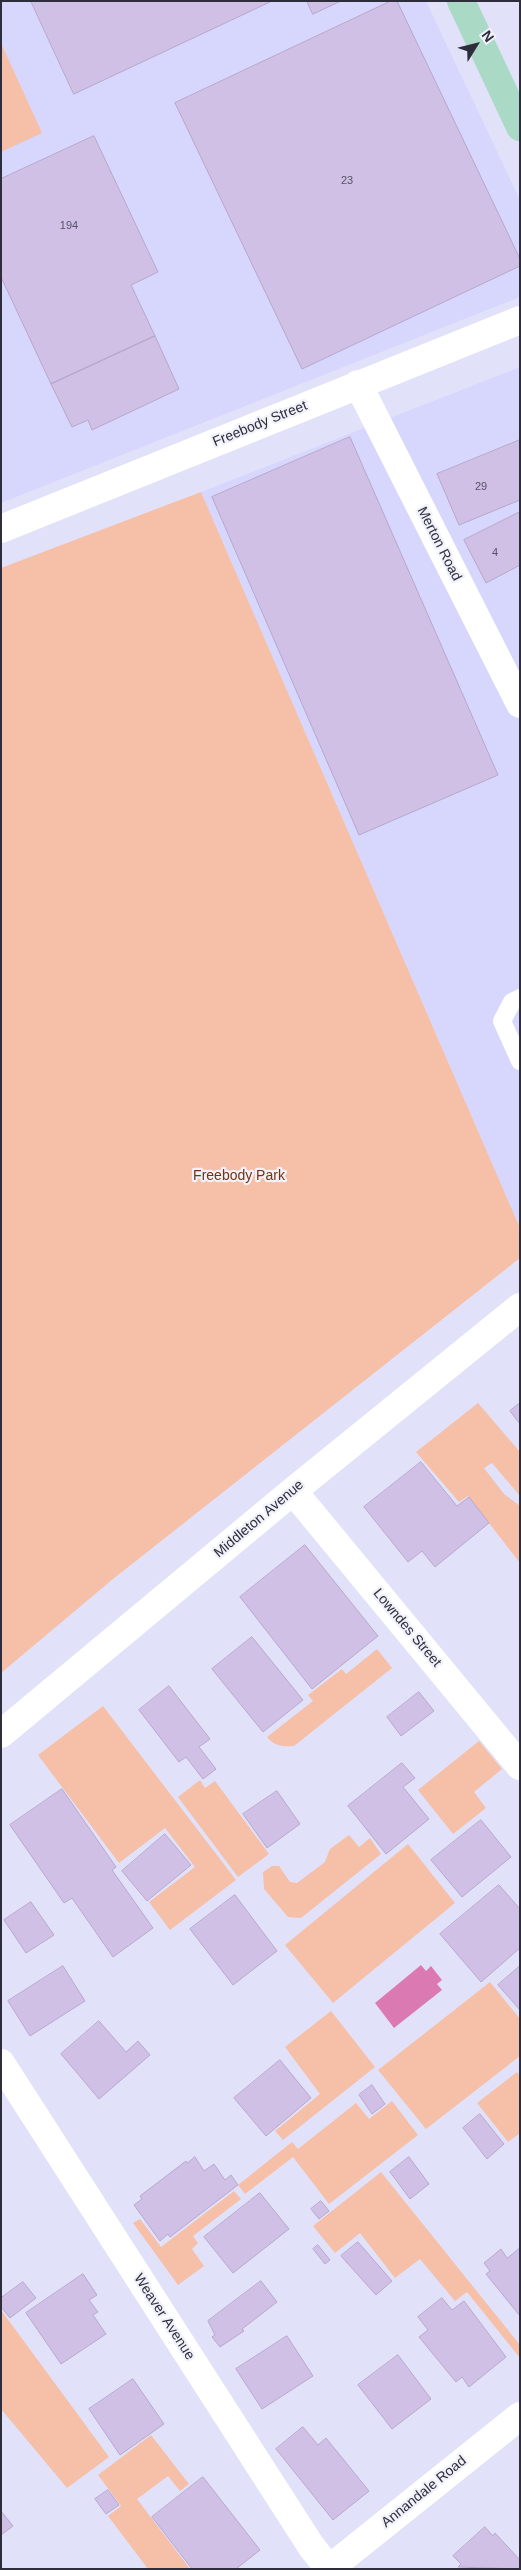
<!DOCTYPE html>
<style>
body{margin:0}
#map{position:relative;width:521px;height:2570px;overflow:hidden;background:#e1e2fa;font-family:Helvetica,sans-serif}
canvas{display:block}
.frame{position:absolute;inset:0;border:2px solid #2d2d3c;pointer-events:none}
.north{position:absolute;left:451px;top:20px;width:50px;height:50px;-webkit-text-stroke:4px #f0f1f9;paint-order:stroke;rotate:54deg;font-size:14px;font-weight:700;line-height:20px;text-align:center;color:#2d2d3c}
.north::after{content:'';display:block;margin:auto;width:18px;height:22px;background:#2d2d3c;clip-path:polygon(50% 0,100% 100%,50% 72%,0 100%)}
</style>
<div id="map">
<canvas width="521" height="2570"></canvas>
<div class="frame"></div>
<div class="north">N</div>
</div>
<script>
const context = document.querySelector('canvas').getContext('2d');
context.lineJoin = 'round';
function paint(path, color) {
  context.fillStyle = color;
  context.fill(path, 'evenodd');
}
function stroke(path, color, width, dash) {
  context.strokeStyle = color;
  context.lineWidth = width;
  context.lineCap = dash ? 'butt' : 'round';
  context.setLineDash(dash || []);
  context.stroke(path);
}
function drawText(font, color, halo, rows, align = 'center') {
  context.font = font + ' Helvetica,sans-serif';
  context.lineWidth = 4.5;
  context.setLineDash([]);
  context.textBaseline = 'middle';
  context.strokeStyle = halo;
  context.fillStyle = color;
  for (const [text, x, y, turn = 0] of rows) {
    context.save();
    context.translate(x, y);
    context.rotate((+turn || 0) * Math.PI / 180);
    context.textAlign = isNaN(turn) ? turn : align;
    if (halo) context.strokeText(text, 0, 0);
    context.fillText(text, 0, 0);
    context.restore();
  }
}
paint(new Path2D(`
 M 1,1 L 426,1 L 520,200 L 520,297 L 1,503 Z
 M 520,367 L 520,1228 L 201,492 Z`), '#d7d7fd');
paint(new Path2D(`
 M 1,43 L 42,133 L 1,152 Z
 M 201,492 L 520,1228 L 520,1258 L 113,1579 L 1,1673 L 1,568 Z
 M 478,1403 L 520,1452 L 520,1496 L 492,1463 L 484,1468 L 504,1494 L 520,1506 L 520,1563 L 468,1496 L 459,1502 L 416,1452 Z
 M 377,1649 L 392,1668 L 294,1746 C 283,1747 274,1746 267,1737 L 313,1701 L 308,1695 L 342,1669 L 346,1674 Z
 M 103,1706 L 236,1880 L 170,1930 L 149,1902 L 195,1867 L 165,1828 L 119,1863 L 38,1755 Z
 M 479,1741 L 502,1769 L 474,1792 L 486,1808 L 453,1834 L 418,1790 Z
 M 200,1780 L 205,1788 L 215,1781 L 269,1854 L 238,1877 L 178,1797 Z
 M 349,1835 L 359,1847 L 370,1838 L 381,1854 L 301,1918 L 288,1917 L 264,1889 L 263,1872 L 272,1866 L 279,1866 L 290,1882 L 297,1883 L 325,1862 L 330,1849 Z
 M 408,1844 L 455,1903 L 333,2003 L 285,1945 Z
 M 490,1982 L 520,2019 L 520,2056 L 426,2129 L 378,2070 Z
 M 331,2011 L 375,2067 L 283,2140 L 275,2131 L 320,2094 L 285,2047 Z
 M 517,2072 L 520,2076 L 520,2133 L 508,2142 L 477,2103 Z
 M 392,2101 L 418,2135 L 329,2204 L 293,2157 L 245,2194 L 238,2185 L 292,2142 L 298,2149 L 356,2103 L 369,2119 Z
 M 381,2172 L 520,2345 L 520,2358 L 467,2292 L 455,2301 L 420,2259 L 395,2278 L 360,2233 L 335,2253 L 313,2226 Z
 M 234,2191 L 241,2199 L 193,2236 L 198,2243 L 192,2249 L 204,2266 L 178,2285 L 133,2223 L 140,2219 L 161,2247 Z
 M 1,2310 L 109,2457 L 67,2488 L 1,2409 Z
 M 151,2435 L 189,2484 L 180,2491 L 168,2476 L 137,2499 L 190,2569 L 148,2569 L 108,2516 L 121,2506 L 98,2475 Z`), '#f6bfa7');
paint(new Path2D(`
 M 421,1965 L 426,1971 L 431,1966 L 442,1980 L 437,1984 L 442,1990 L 394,2028 L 375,2003 Z`), '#db79b3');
const building = new Path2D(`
 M 31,1 L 272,1 L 74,94 Z
 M 307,1 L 341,1 L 313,14 Z
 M 391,1 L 397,1 L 520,259 L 520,266 L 302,369 L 175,103 Z
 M 94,136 L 158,272 L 131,285 L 155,336 L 51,384 L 1,277 L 1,179 Z
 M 155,336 L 179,389 L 92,430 L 88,420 L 72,427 L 51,384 Z
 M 350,437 L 498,775 L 359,835 L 212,497 Z
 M 520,440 L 520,500 L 459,525 L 437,474 Z
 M 520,512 L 520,565 L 486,583 L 464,540 Z
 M 520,1403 L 520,1424 L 510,1411 Z
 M 421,1462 L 457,1506 L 469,1497 L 489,1523 L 435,1567 L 422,1551 L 408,1562 L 364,1507 Z
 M 305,1545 L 378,1636 L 312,1689 L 240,1597 Z
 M 252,1637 L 303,1700 L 263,1732 L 212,1669 Z
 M 169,1686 L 210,1739 L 199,1747 L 216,1769 L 203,1779 L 186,1757 L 179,1762 L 139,1710 Z
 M 419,1692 L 434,1711 L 401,1736 L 387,1717 Z
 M 402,1763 L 415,1778 L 403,1787 L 429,1819 L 386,1854 L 348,1806 Z
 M 62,1789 L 116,1867 L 112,1870 L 153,1928 L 113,1957 L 72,1898 L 64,1903 L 10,1825 Z
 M 277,1791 L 300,1824 L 267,1848 L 243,1814 Z
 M 481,1820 L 511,1857 L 462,1897 L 431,1860 Z
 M 165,1834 L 191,1865 L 147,1901 L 122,1871 Z
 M 499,1885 L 520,1909 L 520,1948 L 481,1982 L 440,1934 Z
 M 235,1895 L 277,1951 L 233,1985 L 190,1929 Z
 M 31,1902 L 54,1935 L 26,1953 L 4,1920 Z
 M 63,1966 L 85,2001 L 30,2036 L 8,2001 Z
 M 520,1966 L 520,2010 L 498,1985 Z
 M 99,2021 L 126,2052 L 138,2041 L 150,2055 L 99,2099 L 61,2054 Z
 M 280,2060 L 311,2098 L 266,2136 L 234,2098 Z
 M 372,2085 L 385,2104 L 372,2114 L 359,2095 Z
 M 480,2114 L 504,2144 L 487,2159 L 463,2128 Z
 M 195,2157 L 204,2171 L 214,2164 L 225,2180 L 231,2175 L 238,2185 L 170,2237 L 168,2234 L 160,2241 L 134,2205 L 142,2199 L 140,2196 L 186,2161 L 187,2163 Z
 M 409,2157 L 429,2184 L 410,2199 L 390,2172 Z
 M 260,2193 L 289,2229 L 233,2273 L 204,2237 Z
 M 321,2201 L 329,2211 L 319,2219 L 311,2209 Z
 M 358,2242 L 392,2281 L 376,2295 L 341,2256 Z
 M 318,2245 L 330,2260 L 325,2264 L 313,2249 Z
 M 520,2248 L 520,2316 L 486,2274 L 490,2271 L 484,2263 L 501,2249 L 507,2258 Z
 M 83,2274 L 97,2295 L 89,2300 L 98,2312 L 93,2315 L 106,2334 L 61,2364 L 26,2313 Z
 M 261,2281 L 277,2302 L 242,2329 L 244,2331 L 220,2347 L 212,2337 L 215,2335 L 208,2321 Z
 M 23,2282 L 36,2298 L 10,2318 L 1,2307 L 1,2298 Z
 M 442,2298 L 452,2310 L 464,2301 L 506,2357 L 469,2387 L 462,2377 L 456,2382 L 419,2337 L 428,2330 L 418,2317 Z
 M 287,2336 L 313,2376 L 262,2409 L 236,2369 Z
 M 398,2355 L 431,2399 L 392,2429 L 358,2385 Z
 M 133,2379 L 164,2424 L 120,2455 L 89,2409 Z
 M 303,2427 L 318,2445 L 326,2438 L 369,2491 L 333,2520 L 276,2449 Z
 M 203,2477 L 260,2550 L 236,2569 L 192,2569 L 152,2517 Z
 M 108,2490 L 119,2505 L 106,2514 L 95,2499 Z
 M 1,2511 L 13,2526 L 1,2535 Z
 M 485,2527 L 493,2536 L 495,2533 L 520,2560 L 520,2569 L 458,2567 L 461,2564 L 453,2556 Z`);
paint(building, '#d0c0e6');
stroke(building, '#b7a7cc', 1);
stroke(new Path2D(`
 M 520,998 L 512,1002 L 502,1021 L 520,1061`), '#fff', 18);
stroke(new Path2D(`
 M 358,384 L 520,704
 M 293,1491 L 520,1766
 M 1,1734 L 293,1491 L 520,1307
 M 1,2063 L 311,2546 L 329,2569`), '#fff', 28);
stroke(new Path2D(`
 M 1,529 L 520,320
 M 329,2569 L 520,2416`), '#fff', 28);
stroke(new Path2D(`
 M 461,1 L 520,127`), '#aadac5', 28);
drawText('11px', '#565266', null, [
 ["23",347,181],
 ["194",69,226],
 ["29",481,487],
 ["4",495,553]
]);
drawText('14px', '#2d2d3c', '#f0f1f9', [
 ["Freebody Street",260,424,-22],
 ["Merton Road",439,544,63],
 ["Middleton Avenue",259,1519,-40],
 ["Lowndes Street",407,1628,50],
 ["Weaver Avenue",164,2317,57],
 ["Annandale Road",424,2492,-39]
]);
drawText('14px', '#743312', '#f0f1f9', [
 ["Freebody Park",239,1176]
]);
</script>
